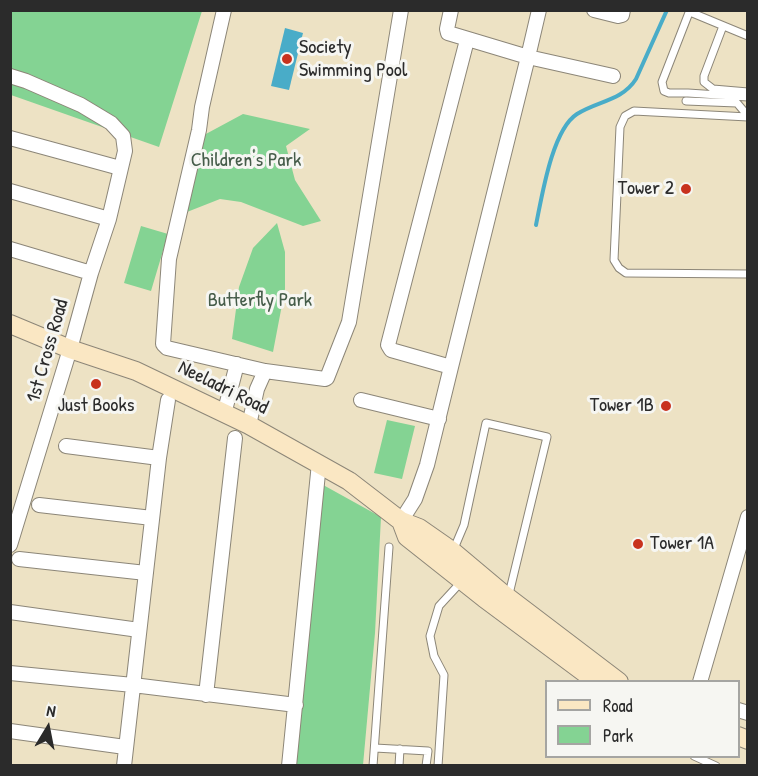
<!DOCTYPE html>
<style>
body{margin:0}
#map{position:relative;width:758px;height:776px;overflow:hidden;background:#ede2c4;font-family:"Patrick Hand",sans-serif}
canvas{display:block}
.frame{position:absolute;inset:0;border:12px solid #2b2b2b;pointer-events:none}
.legend{position:absolute;left:545px;top:680px;width:195px;height:78px;box-sizing:border-box;background:#f6f6f2;border:2px solid #a5a5a2;margin:0;padding:8px 10px;list-style:none;font-size:18px;color:#2b2b2b}
.legend li{display:flex;align-items:center;gap:12px;height:30px}
.legend b{width:30px;border:2px solid #a5a5a2}
.north{position:absolute;left:18px;top:698px;width:60px;height:60px;-webkit-text-stroke:4px #f6f6f2;paint-order:stroke;rotate:10deg;font-size:16px;font-weight:700;line-height:24px;text-align:center;color:#2b2b2b}
.north::after{content:'';display:block;margin:auto;width:21px;height:27px;background:#2b2b2b;clip-path:polygon(50% 0,100% 100%,50% 72%,0 100%)}
</style>
<div id="map">
<canvas width="758" height="776"></canvas>
<div class="frame"></div>
<ul class="legend">
<li><b style="height:8px;background:#fae7c3"></b>Road</li>
<li><b style="height:16px;background:#84d393"></b>Park</li>
</ul>
<div class="north">N</div>
</div>
<script>
const context = document.querySelector('canvas').getContext('2d');
context.lineJoin = 'round';
function paint(path, color) {
  context.fillStyle = color;
  context.fill(path, 'evenodd');
}
function stroke(path, color, width, dash) {
  context.strokeStyle = color;
  context.lineWidth = width;
  context.lineCap = dash ? 'butt' : 'round';
  context.setLineDash(dash || []);
  context.stroke(path);
}
function drawText(font, color, halo, rows, align = 'center') {
  context.font = font + ' "Patrick Hand",sans-serif';
  context.lineWidth = 6;
  context.setLineDash([]);
  context.textBaseline = 'middle';
  context.strokeStyle = halo;
  context.fillStyle = color;
  for (const [text, x, y, turn = 0] of rows) {
    context.save();
    context.translate(x, y);
    context.rotate((+turn || 0) * Math.PI / 180);
    context.textAlign = isNaN(turn) ? turn : align;
    if (halo) context.strokeText(text, 0, 0);
    context.fillText(text, 0, 0);
    context.restore();
  }
}
paint(new Path2D(`
 M 11,11 L 202,11 L 159,147 L 11,95 Z
 M 243,114 L 310,129 L 286,146 L 295,180 L 321,221 L 303,226 L 241,202 L 220,199 L 187,212 L 204,135 Z
 M 277,223 L 285,252 L 285,289 L 273,352 L 232,339 L 239,287 L 253,248 Z
 M 141,226 L 168,234 L 151,291 L 124,283 Z
 M 387,420 L 415,426 L 402,479 L 374,473 Z
 M 316,481 L 381,517 L 375,633 L 363,765 L 289,766 Z`), '#84d393');
paint(new Path2D(`
 M 285,28 L 303,33 L 289,90 L 271,86 Z`), '#49acc8');
stroke(new Path2D(`
 M 536,225 C 542,196 552,130 577,114 C 597,101 622,101 636,79 L 667,10`), '#49acc8', 4);
const service = new Path2D(`
 M 690,10 L 662,82 L 664,91 L 669,93 L 688,93 L 748,97
 M 690,12 L 748,36
 M 723,26 L 704,76 L 704,82 L 713,89 L 748,92
 M 686,101 L 737,103 L 748,116
 M 748,117 L 634,111 L 625,116 L 620,127 L 614,260 L 619,268 L 626,273 L 748,274
 M 453,551 L 464,525 L 486,423 L 547,437 L 509,594
 M 375,748 L 428,751 L 426,766
 M 694,756 L 716,766
 M 373,766 L 389,547
 M 399,766 L 400,749
 M 438,766 L 444,675 L 434,656 L 430,636 L 439,606 L 462,581`);
const minor = new Path2D(`
 M 224,10 L 202,107 L 199,130 L 169,259 L 163,344 L 167,348 L 265,371 L 325,379 L 327,378 L 349,322 L 401,10
 M 451,10 L 447,29 L 448,33 L 528,57 L 539,10
 M 594,10 L 618,16 L 622,15 L 623,10
 M 10,76 L 26,81 L 81,105 L 111,123 L 123,136 L 125,151 L 109,219 L 91,273 L 70,349 L 10,545
 M 10,138 L 120,168
 M 10,191 L 109,219
 M 10,249 L 91,273
 M 451,367 L 528,57 L 613,76
 M 361,400 L 439,419
 M 224,414 L 237,364
 M 249,425 L 257,389 L 265,371
 M 66,446 L 159,458
 M 39,505 L 152,518
 M 401,521 L 415,499 L 427,465 L 451,367 L 391,350 L 388,345 L 467,40
 M 19,559 L 146,573
 M 10,612 L 139,630
 M 10,673 L 133,685 L 296,705
 M 700,682 L 748,517
 M 206,695 L 235,438
 M 738,710 L 748,713
 M 10,731 L 125,747
 M 124,766 L 159,458 L 168,400
 M 289,766 L 319,463`);
const secondary = new Path2D(`
 M 10,324 L 70,349 L 136,371 L 249,425 L 349,481 L 401,521 L 419,528 L 452,551 L 502,593 L 619,682
 M 401,521 L 407,537 L 484,598 L 597,682
 M 738,736 L 748,740`);
stroke(service, '#8c8678', 9);
stroke(minor, '#8c8678', 16);
stroke(secondary, '#8c8678', 20);
stroke(service, '#fff', 7);
stroke(minor, '#fff', 14);
stroke(secondary, '#fae7c3', 18);
for (const [x, y, r, color] of [
 [287,59,6,"#c8321e"],
 [686,189,6,"#c8321e"],
 [96,384,6,"#c8321e"],
 [666,406,6,"#c8321e"],
 [638,544,6,"#c8321e"]
]) {
  const dot = new Path2D();
  dot.arc(x, y, r, 0, 2 * Math.PI);
  context.fillStyle = color;
  context.fill(dot);
  stroke(dot, '#f6f6f2', 2);
}
drawText('20px', '#2b2b2b', '#f6f6f2', [
 ["Society",299,48],
 ["Swimming Pool",299,71],
 ["Tower 2",674,189,"right"],
 ["Just Books",96,406,"center"],
 ["Tower 1B",654,406,"right"],
 ["Tower 1A",650,544]
], 'left');
drawText('20px', '#465d4a', '#f6f6f2', [
 ["Children's Park",246,161],
 ["Butterfly Park",260,301]
]);
drawText('20px', '#2b2b2b', '#f6f6f2', [
 ["1st Cross Road",48,351,-74],
 ["Neeladri Road",223,388,26]
]);
</script>
